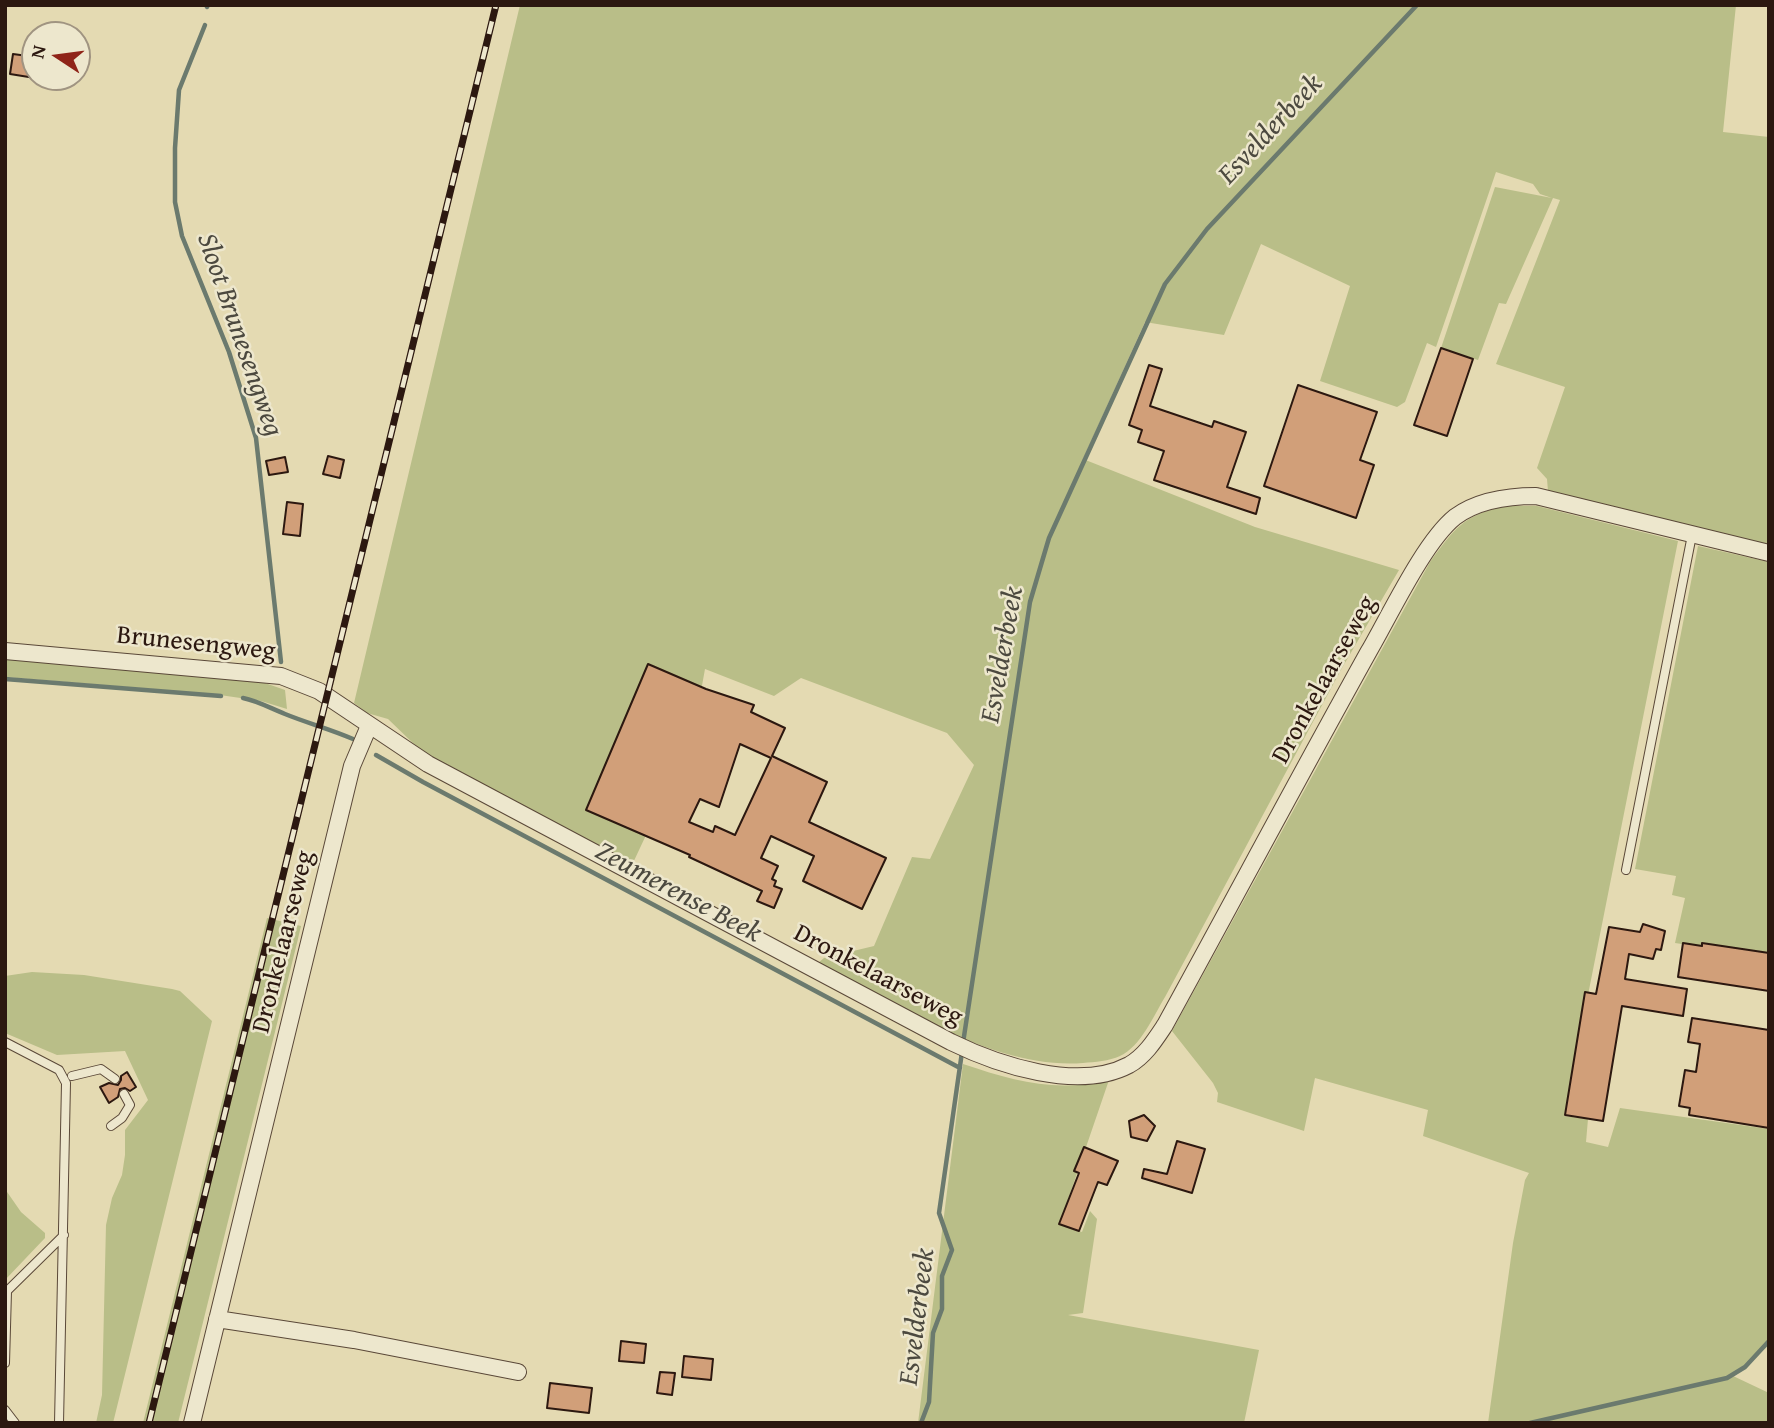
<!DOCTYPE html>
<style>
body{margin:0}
#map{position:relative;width:1774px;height:1428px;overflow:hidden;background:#e4dab2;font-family:"Gentium Book Plus",serif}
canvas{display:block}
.frame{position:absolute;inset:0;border:7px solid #2c1810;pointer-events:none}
.north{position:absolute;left:21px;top:21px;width:70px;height:70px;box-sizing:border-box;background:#ede7cd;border:2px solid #a09481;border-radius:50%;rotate:283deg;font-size:19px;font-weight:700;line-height:28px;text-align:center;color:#2c1810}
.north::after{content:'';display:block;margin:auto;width:24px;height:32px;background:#8f2418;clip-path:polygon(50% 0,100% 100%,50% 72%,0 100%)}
</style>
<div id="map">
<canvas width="1774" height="1428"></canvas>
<div class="frame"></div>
<div class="north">N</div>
</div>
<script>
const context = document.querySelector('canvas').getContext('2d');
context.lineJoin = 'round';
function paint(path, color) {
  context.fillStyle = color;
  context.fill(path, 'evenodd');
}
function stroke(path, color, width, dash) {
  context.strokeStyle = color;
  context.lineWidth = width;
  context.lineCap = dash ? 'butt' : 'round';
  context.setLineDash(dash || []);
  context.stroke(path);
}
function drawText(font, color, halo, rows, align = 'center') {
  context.font = font + ' "Gentium Book Plus",serif';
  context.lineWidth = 5;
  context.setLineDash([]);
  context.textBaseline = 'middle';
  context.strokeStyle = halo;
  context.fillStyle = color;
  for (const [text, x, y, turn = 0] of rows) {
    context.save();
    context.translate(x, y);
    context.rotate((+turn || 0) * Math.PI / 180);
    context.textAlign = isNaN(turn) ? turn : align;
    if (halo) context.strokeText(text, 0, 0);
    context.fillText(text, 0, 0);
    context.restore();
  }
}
paint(new Path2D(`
 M 520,5 L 1736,5 L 1723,132 L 1769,137 L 1769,546 L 1548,491 L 1547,479 L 1537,468 L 1565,387 L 1496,364 L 1560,200 L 1553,198 L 1506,304 L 1499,303 L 1478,360 L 1441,348 L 1495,187 L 1552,198 L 1540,194 L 1533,184 L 1496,172 L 1436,347 L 1427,343 L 1405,402 L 1397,407 L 1320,381 L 1350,286 L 1261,244 L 1224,335 L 1145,322 L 1083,459 L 1255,527 L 1399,570 L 1342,668 L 1165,997 C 1153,1017 1141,1046 1120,1056 C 1109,1061 1095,1062 1083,1063 C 994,1070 895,1004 818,963 L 824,958 L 874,946 L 912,857 L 930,859 L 974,765 L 947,733 L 801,678 L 774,696 L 705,669 L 693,735 L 632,865 L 449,768 L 416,746 L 388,719 L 367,713 L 354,703 Z
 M 1506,506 L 1537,506 L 1678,541 L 1564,1116 L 1588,1119 L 1586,1142 L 1608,1147 L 1620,1108 L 1769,1129 L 1769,1345 L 1741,1370 L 1731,1375 L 1769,1393 L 1769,1423 L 1488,1423 L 1513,1243 L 1525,1180 L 1529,1173 L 1423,1136 L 1428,1110 L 1315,1078 L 1304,1131 L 1217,1102 L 1218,1093 L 1213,1083 L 1172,1031 L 1430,562 C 1455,528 1463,515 1506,506 Z
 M 1698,546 L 1769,562 L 1769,957 L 1675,943 L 1685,898 L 1672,895 L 1676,876 L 1635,869 Z
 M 5,657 L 265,683 L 285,690 L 287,709 L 261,701 L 213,694 L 5,677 Z
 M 267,918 L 301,926 L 296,947 L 178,1423 L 143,1423 Z
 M 32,972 L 84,975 L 172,989 L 180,991 L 212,1021 L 113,1423 L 96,1423 L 102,1395 L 106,1225 L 112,1198 L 122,1175 L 125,1155 L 125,1130 L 148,1100 L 125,1051 L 57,1055 L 5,1033 L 5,976 Z
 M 963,1064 C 1014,1081 1055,1093 1109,1080 L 1060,1223 L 1082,1232 L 1090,1211 L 1097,1219 L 1083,1313 L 1068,1315 L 1259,1350 L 1244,1423 L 918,1423 Z
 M 5,1189 L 21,1212 L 45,1233 L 45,1238 L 5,1280 Z`), '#b9be88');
stroke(new Path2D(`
 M 207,7 L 208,5
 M 205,25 L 179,90 L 175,148 L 175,202 L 182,236 L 229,352 L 256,438 L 281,662
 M 5,679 L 221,696
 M 243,698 C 258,701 270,708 285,714 C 307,723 330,729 353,739
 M 376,755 L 423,782 L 960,1068
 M 963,1043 L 1030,602 L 1049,538 L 1165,284 L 1207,229 L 1417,5
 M 921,1423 L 929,1402 L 933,1333 L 942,1309 L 942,1276 L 952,1250 L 939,1213 L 962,1052
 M 1530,1423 L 1727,1378 L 1745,1367 L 1769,1341`), '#6b7a6e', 4.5);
const building = new Path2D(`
 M 13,54 L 35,57 L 35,78 L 10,74 Z
 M 1441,348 L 1473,359 L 1447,436 L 1414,425 Z
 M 1149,365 L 1162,369 L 1150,406 L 1212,427 L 1214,421 L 1246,432 L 1227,487 L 1260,498 L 1256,514 L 1154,480 L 1164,451 L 1138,442 L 1142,430 L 1129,425 Z
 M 1298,385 L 1377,412 L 1360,460 L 1374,465 L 1356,518 L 1264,486 Z
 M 328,456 L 344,460 L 340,478 L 323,474 Z
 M 285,457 L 288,472 L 269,475 L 266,461 Z
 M 287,502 L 303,504 L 300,536 L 283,534 Z
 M 648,664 L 706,689 L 754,705 L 751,712 L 785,728 L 772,756 L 827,782 L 809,822 L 886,858 L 862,909 L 803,881 L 814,856 L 771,836 L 761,858 L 778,866 L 772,879 L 776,881 L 774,886 L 782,889 L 774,908 L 757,901 L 762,891 L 689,857 L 690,855 L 586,810 ZM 740,744 L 771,758 L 735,835 L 715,826 L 713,832 L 689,822 L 700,799 L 719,807 Z
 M 1643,924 L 1665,931 L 1661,950 L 1656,949 L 1653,959 L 1629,954 L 1625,979 L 1687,989 L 1683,1016 L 1622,1006 L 1603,1121 L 1565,1115 L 1585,992 L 1596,994 L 1609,927 L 1640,932 Z
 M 1683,943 L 1702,946 L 1702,943 L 1769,953 L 1769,991 L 1678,977 Z
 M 1692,1018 L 1769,1030 L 1769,1128 L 1689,1115 L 1690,1108 L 1679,1106 L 1685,1070 L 1696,1072 L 1700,1044 L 1688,1042 Z
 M 127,1072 L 136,1087 L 130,1091 L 125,1088 L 120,1089 L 118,1097 L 109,1103 L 100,1087 L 109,1083 L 118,1085 L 121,1080 L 121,1076 Z
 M 1144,1115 L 1155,1126 L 1147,1141 L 1131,1137 L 1129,1121 Z
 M 1177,1141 L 1205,1149 L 1192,1193 L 1142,1178 L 1144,1169 L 1167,1174 Z
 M 1084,1147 L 1118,1161 L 1107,1185 L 1098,1182 L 1079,1231 L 1059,1224 L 1079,1173 L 1074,1171 Z
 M 621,1341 L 646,1344 L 644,1363 L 619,1361 Z
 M 684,1356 L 713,1359 L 711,1380 L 682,1377 Z
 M 660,1372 L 675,1373 L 672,1395 L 657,1393 Z
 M 550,1383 L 592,1388 L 589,1413 L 547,1408 Z`);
paint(building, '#d19f79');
stroke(building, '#2c1810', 2);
const lane = new Path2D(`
 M 1626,870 L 1692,535
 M 5,1042 L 59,1070 L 66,1083 L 59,1423
 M 72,1076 L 101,1069 L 115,1079
 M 111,1126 L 122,1118 L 130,1105 L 124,1094
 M 5,1363 L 7,1291 L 64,1235
 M 5,1410 L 15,1423`);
const street = new Path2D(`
 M 5,651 L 281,676 L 319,691 L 428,764 L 951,1042 C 998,1065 1078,1092 1129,1065 C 1145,1056 1155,1040 1165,1025 C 1233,901 1300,775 1369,651 C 1390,615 1424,542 1455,517 C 1478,500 1509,496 1536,496 L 1769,553
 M 217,1319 L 354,1340 L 518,1372
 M 192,1423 L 352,766 L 369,726`);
stroke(lane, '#5a4838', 10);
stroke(street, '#5a4838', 18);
stroke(lane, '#ede7cd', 8);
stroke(street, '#ede7cd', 16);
const rail = new Path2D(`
 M 149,1423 L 496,5`);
stroke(rail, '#2c1810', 7);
stroke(rail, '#ede7cd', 4.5, [13]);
drawText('26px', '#2c1810', '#ede7cd', [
 ["Brunesengweg",196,644,6],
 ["Dronkelaarseweg",1325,680,-61],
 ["Dronkelaarseweg",284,942,-76],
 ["Dronkelaarseweg",878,976,28]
]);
drawText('italic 28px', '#4c493f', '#ede7cd', [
 ["Esvelderbeek",1271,130,-47],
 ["Sloot Brunesengweg",239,335,71],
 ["Esvelderbeek",1003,655,-80],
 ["Zeumerense Beek",678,893,28],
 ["Esvelderbeek",918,1317,-83]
]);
</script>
